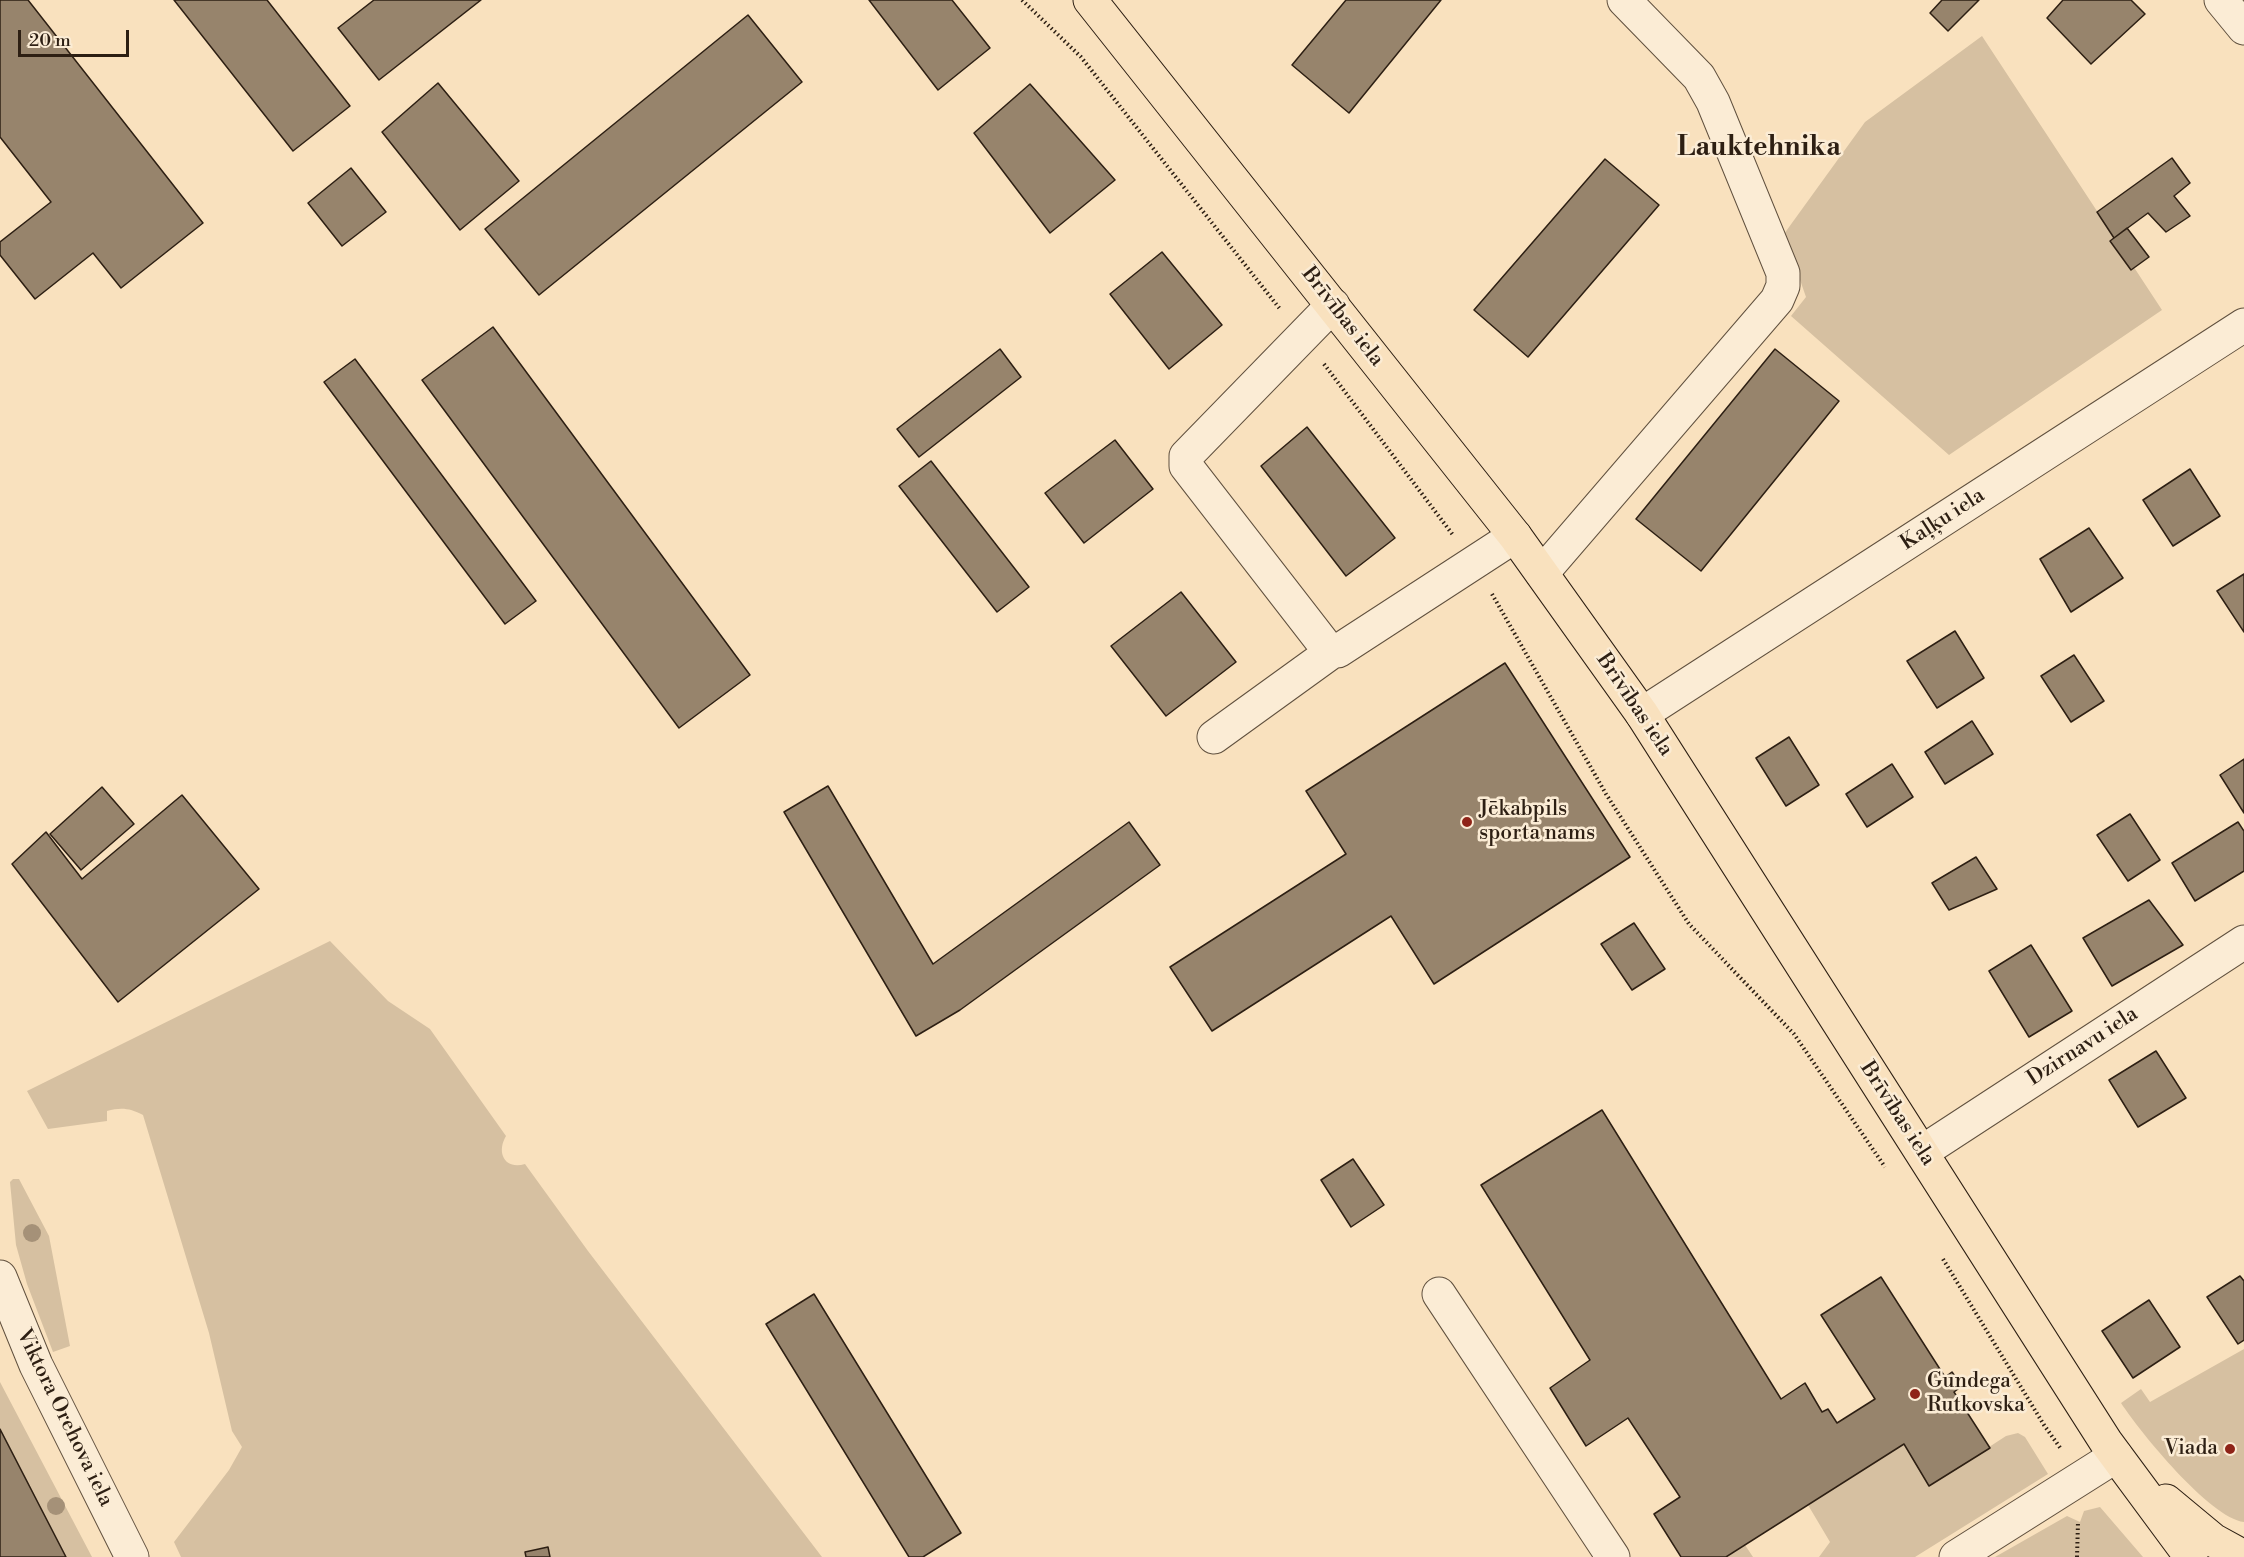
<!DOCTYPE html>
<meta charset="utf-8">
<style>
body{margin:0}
#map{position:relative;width:2244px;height:1557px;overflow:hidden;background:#f9e1be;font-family:"Libre Bodoni",serif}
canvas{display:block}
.scale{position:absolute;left:18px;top:30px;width:111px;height:27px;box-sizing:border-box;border:3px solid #2d1f13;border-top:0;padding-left:8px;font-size:18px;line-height:21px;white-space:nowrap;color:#2d1f13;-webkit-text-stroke:4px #fbecd5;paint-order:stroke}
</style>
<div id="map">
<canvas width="2244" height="1557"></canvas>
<div class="scale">20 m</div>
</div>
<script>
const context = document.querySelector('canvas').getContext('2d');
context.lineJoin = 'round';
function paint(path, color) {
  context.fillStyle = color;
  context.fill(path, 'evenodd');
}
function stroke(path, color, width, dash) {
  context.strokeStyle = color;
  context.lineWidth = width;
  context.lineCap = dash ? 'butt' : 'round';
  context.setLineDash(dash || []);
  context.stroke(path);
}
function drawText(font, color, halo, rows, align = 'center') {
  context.font = font + ' "Libre Bodoni",serif';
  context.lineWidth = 5;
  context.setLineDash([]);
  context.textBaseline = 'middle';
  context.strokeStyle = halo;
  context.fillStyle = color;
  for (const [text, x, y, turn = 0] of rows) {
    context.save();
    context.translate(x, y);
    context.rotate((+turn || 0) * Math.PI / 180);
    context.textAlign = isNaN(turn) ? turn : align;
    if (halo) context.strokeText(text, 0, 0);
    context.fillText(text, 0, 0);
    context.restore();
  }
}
paint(new Path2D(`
 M 1982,36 L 2162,310 L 1949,455 L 1791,316 L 1806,297 L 1784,234 L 1865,122 Z
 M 330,941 L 388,1001 L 430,1029 L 506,1136 C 496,1153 505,1170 525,1164 L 588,1251 L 822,1557 L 181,1557 L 174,1542 L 229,1470 L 242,1447 L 232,1431 L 209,1333 L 143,1115 C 130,1108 121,1107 107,1111 L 107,1121 L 48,1129 L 27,1091 Z
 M 13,1179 L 19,1179 L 49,1236 L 70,1346 L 53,1352 L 27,1284 L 16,1245 L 10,1182 Z
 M 2244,1349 L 2244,1522 C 2210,1518 2140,1432 2121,1403 L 2141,1389 L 2150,1402 Z
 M 0,1382 L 92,1557 L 66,1557 L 0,1429 Z
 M 2018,1433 L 2025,1437 L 2048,1474 L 1915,1557 L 1819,1557 L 1830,1542 L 1808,1505 L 1904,1444 L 1929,1486 L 2006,1436 Z
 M 2100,1507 L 2143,1557 L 1995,1557 L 2067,1516 L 2080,1522 L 2084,1511 Z
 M 1745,1545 L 1753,1557 L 1726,1557 Z`), '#d6c0a1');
const building = new Path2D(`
 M 0,0 L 28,0 L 203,223 L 121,288 L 93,253 L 35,299 L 0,255 L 0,242 L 51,202 L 0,137 Z
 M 174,0 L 267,0 L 350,106 L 293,151 Z
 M 374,0 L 481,0 L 379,80 L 338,28 Z
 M 869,0 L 952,0 L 990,48 L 938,90 Z
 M 1346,0 L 1441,0 L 1349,113 L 1292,65 Z
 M 1942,0 L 1979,0 L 1948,31 L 1930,13 Z
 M 2063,0 L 2131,0 L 2145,14 L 2091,64 L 2047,18 Z
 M 748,15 L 802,82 L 539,295 L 485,229 Z
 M 438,83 L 519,181 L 460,230 L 382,132 Z
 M 1030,84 L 1115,180 L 1050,233 L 974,133 Z
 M 2172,158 L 2190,183 L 2174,196 L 2190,216 L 2166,232 L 2148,213 L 2114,238 L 2097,212 Z
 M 1605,159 L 1659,205 L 1528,357 L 1474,310 Z
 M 351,168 L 386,212 L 342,246 L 308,203 Z
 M 2127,228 L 2149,257 L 2131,270 L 2110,241 Z
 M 1162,252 L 1222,325 L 1169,369 L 1110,294 Z
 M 493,327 L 750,675 L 679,728 L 422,380 Z
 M 1000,349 L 1021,377 L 919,457 L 897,429 Z
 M 1775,349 L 1839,401 L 1701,571 L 1636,519 Z
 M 355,359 L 536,601 L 505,624 L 324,382 Z
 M 1307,427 L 1395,538 L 1346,576 L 1261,466 Z
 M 1115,440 L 1153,489 L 1084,543 L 1045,493 Z
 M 931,461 L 1029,587 L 997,612 L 899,486 Z
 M 2190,469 L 2220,516 L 2173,546 L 2143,500 Z
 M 2089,528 L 2123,578 L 2071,612 L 2040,559 Z
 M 2244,574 L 2244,632 L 2217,591 Z
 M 1181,592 L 1236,662 L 1166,716 L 1111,646 Z
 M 1955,631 L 1984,678 L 1937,708 L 1907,661 Z
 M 2074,655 L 2104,701 L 2071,722 L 2041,676 Z
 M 1505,663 L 1630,857 L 1434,984 L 1391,916 L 1212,1031 L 1170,967 L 1346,854 L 1306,791 Z
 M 1972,721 L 1993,754 L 1945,784 L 1925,752 Z
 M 1789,737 L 1819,785 L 1786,806 L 1756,758 Z
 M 2244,759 L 2244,813 L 2220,775 Z
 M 1892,764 L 1913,797 L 1867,827 L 1846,794 Z
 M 828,786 L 933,964 L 1129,822 L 1160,865 L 960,1010 L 916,1036 L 784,812 Z
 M 102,787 L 134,824 L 81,870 L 50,834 Z
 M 182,795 L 259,889 L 118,1002 L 12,864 L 46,832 L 82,879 Z
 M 2130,814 L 2160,860 L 2128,881 L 2097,835 Z
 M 2238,822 L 2244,831 L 2244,871 L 2195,901 L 2172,863 Z
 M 1976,857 L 1997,889 L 1949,910 L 1932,883 Z
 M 2149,900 L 2183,945 L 2112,986 L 2083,938 Z
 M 1634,923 L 1665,969 L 1632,990 L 1601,944 Z
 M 2031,945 L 2072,1011 L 2029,1037 L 1989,971 Z
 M 2156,1051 L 2186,1098 L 2138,1127 L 2109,1080 Z
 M 1602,1110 L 1781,1399 L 1805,1383 L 1822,1412 L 1828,1409 L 1837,1423 L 1875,1399 L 1821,1315 L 1881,1277 L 1945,1377 L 1952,1372 L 1962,1386 L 1954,1392 L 1990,1448 L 1929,1486 L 1904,1444 L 1726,1557 L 1681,1557 L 1654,1514 L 1680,1497 L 1628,1418 L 1586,1446 L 1550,1388 L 1590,1360 L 1481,1185 Z
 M 1353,1159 L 1384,1205 L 1351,1227 L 1321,1180 Z
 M 2240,1276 L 2244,1281 L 2244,1340 L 2238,1344 L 2207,1297 Z
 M 814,1294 L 961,1533 L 923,1557 L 909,1557 L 766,1324 Z
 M 2149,1300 L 2180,1347 L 2133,1378 L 2102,1331 Z
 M 0,1429 L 66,1557 L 0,1557 Z
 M 548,1547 L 550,1557 L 526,1557 L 525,1552 Z`);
paint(building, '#97846c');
stroke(building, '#2d1f13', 1.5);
const minor = new Path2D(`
 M 2221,0 L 2244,28
 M 1542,573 L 1777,300 L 1783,286 L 1783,273 L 1713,102 L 1699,77 L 1624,0
 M 1333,651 L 1327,648 L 1186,466 L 1186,456 L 1333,305
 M 1642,714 L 2244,325
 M 1214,737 L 1333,651 L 1338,651 L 1515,536
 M 1922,1152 L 2244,942
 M 0,1277 L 36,1365 L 132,1557
 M 1439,1294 L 1613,1557
 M 1956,1557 L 2116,1456`);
const major = new Path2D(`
 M 1090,0 L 1515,536 L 1642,714 L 2106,1442 L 2191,1557
 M 2166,1501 L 2213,1540 L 2244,1557`);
stroke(minor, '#60503e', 35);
stroke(major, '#2d1f13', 35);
stroke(new Path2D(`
 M 1022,0 L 1081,57 L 1280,309
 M 1324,364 L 1453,535
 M 1492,594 L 1606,794 L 1689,924 L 1794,1034 L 1885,1167
 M 1943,1259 L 2044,1425 L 2061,1449
 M 2077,1557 L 2078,1522`), '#2d1f13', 4, [1.5, 3]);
stroke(minor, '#fbecd5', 33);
stroke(major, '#f9e1be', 33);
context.fillStyle = '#a59178';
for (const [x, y] of [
 [32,1233],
 [56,1506]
]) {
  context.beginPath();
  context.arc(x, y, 9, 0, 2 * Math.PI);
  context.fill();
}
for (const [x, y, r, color] of [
 [1467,822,6,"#8f2418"],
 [1915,1394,6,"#8f2418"],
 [2230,1449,6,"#8f2418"]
]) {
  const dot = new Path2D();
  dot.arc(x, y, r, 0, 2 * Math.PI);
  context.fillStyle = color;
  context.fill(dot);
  stroke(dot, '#fbecd5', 2);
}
drawText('21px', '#2d1f13', '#fbecd5', [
 ["Brīvības iela",1342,317,52],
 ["Kaļķu iela",1943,520,-33],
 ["Brīvības iela",1634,705,56],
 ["Dzirnavu iela",2083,1047,-33],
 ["Brīvības iela",1897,1114,57],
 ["Viktora Orehova iela",64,1418,64]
]);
drawText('21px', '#2d1f13', '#fbecd5', [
 ["Jēkabpils",1479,810],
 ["sporta nams",1479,834],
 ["Gundega",1927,1382],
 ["Rutkovska",1927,1406],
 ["Viada",2218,1449,"right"]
], 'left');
drawText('bold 27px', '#2d1f13', '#fbecd5', [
 ["Lauktehnika",1759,149]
]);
</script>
